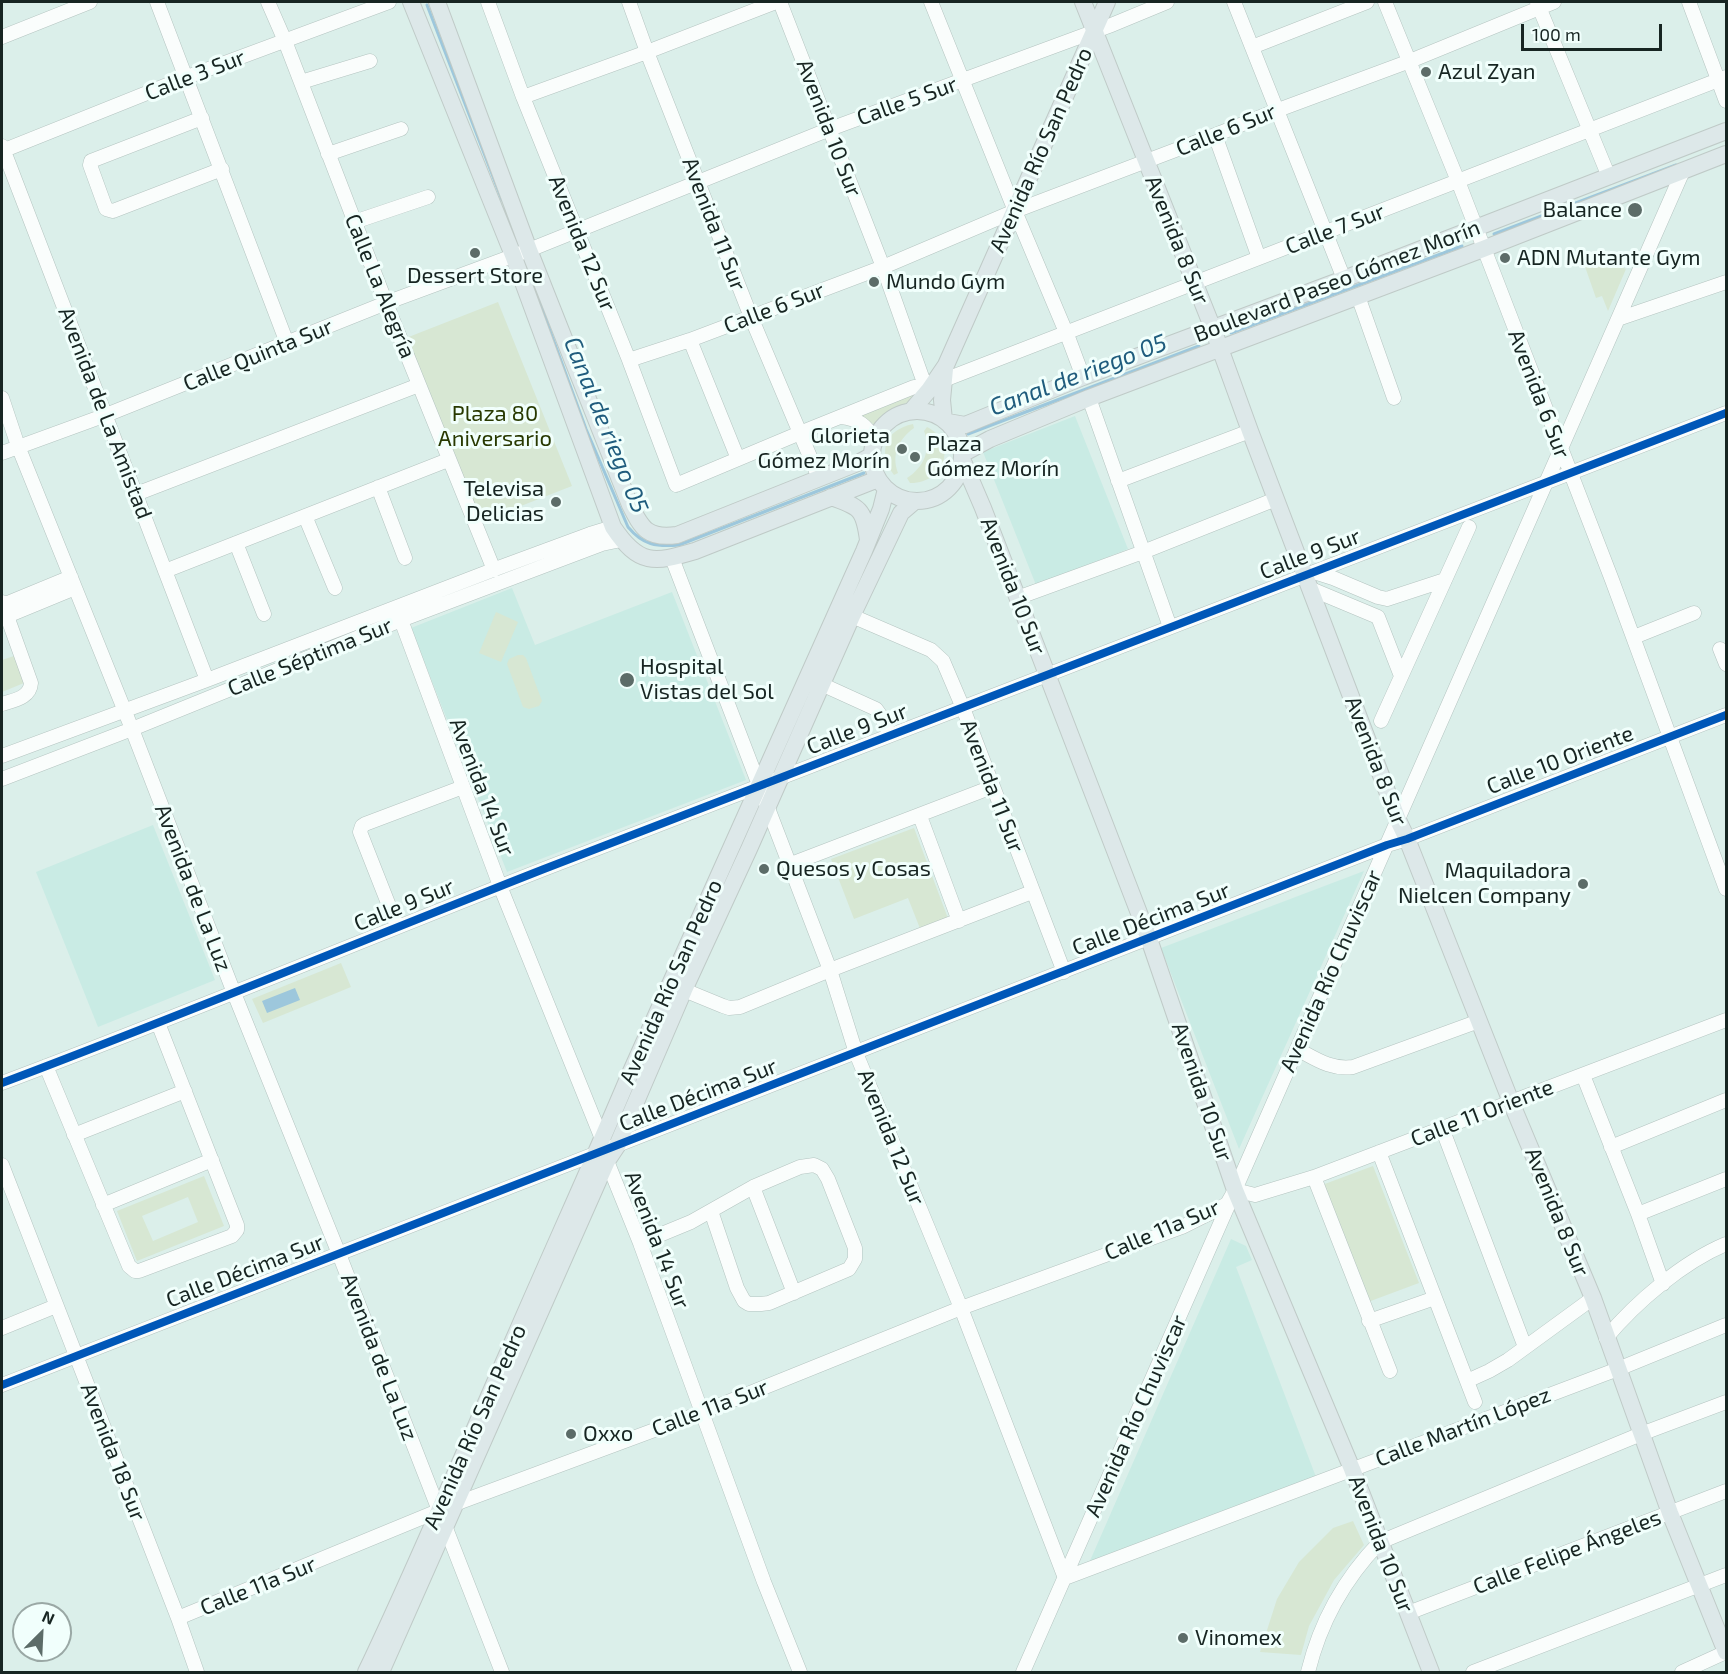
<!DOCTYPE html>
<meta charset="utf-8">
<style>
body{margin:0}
#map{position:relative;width:1728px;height:1674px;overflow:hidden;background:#dbefea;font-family:"Exo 2",sans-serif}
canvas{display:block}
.frame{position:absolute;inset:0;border:3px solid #172522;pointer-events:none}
.north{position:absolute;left:12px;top:1602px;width:60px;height:60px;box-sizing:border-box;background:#f1fffc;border:2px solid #9aa8a5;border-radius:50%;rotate:24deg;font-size:16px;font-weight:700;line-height:24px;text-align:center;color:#172522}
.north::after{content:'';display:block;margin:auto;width:21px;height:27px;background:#5c6c68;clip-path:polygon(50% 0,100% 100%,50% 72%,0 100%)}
.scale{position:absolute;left:1521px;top:24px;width:141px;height:27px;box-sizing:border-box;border:3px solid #172522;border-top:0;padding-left:8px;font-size:18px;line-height:21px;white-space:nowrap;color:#172522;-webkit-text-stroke:4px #f1fffc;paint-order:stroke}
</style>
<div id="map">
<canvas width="1728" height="1674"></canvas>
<div class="frame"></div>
<div class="north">N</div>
<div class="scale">100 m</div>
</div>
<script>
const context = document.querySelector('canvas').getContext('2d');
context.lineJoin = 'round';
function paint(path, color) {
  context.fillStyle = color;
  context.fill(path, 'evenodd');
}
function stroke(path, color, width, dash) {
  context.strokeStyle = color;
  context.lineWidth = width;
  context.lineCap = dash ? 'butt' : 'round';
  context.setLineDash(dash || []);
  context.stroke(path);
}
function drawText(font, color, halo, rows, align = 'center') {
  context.font = font + ' "Exo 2",sans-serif';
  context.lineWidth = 6;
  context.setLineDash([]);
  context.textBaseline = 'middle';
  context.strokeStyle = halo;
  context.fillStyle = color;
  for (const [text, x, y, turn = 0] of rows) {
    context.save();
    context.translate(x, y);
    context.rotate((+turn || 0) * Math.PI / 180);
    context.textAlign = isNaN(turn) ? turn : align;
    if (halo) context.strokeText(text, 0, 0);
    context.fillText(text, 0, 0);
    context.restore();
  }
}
paint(new Path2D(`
 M 1075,416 L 1128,549 L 1036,585 L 983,452 Z
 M 512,588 L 535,645 L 672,592 L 746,780 L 507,872 L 411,628 Z
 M 153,825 L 215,980 L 98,1027 L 36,872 Z
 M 1364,871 L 1239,1149 L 1161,948 Z
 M 1231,1239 L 1246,1246 L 1252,1260 L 1236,1267 L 1316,1477 L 1089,1563 Z`), '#c9ebe4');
paint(new Path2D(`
 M 1610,251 L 1617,265 L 1626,269 L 1608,311 L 1602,296 L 1596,298 L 1583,261 Z
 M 498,302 L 572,486 L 480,522 L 406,338 Z
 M 918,390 L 908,402 L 888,413 L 876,426 L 857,413 Z
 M 913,424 L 914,428 C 899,439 891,454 898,473 L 894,475 C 877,452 885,430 913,424 Z
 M 927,427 C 959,443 944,484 910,483 L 907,478 C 923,468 932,450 924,431 Z
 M 496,612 L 518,622 L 501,662 L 479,653 Z
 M 518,655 L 523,655 L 526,658 L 542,701 L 539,706 L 529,709 L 523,707 L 507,664 L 509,659 Z
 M 14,656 L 24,683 L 2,692 L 2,660 Z
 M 914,828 L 949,921 L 921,931 L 908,898 L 854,919 L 831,859 Z
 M 341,963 L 351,987 L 263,1023 L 252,999 Z
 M 1373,1166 L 1419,1283 L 1368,1302 L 1322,1185 Z
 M 204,1176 L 224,1226 L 137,1261 L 117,1211 ZM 188,1197 L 198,1222 L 153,1241 L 142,1216 Z
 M 1353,1521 L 1364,1545 L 1334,1580 L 1309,1626 L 1301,1655 L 1260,1652 L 1277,1599 L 1299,1562 L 1333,1528 Z`), '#d7e7d3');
paint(new Path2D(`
 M 295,988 L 300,1000 L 267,1013 L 262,1001 Z`), '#9dc7dc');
stroke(new Path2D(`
 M 427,5 L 502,200
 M 1494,234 L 1676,165
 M 526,265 L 586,429 L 628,527 C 643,545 656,547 679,545 L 864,473
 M 1231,333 L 1462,246
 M 968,434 L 1199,346`), '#9dc7dc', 3);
const minor = new Path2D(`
 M 157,2 L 287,343
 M 268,2 L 285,41 L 386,303 L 494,570
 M 488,2 L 523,97 L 629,360 L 676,485 L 800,433 L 914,387 L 920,387 L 929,390
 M 629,2 L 647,52 L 751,317 L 819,478
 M 780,2 L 883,267 L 922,377 L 929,390
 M 931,2 L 1015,211 L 1068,337 L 1083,377
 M 1234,2 L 1344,279
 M 1385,2 L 1458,181 L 1612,580 L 1726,889
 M 1537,2 L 1609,177
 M 1689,2 L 1726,101
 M 2,37 L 90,2
 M 1252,47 L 1367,2
 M 301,82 L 370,61
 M 523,97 L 647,52 L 776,2
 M 202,118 L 91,161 L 90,165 L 106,209 L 113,211 L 222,169
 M 1215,135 L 1259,258
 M 2,146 L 207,680
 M 2,151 L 187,77 L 389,2
 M 328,154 L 401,129
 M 354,222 L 428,197
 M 1358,296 L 1394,398
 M 1618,319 L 1726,282
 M 690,340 L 738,459
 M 629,360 L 690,340 L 883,267 L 1015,211 L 1215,135 L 1278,110 L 1410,61 L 1554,2
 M 944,380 L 1726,77
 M 2,398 L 18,446 L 132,729 L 234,993 L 339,1254 L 502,1672
 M 1089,398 L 1170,627
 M 841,417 C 858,419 867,425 874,440
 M 2,453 L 106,415 L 391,301 L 529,250 L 830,129 L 1109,26 L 1167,2
 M 1118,481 L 1250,431
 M 378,487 L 405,558
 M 136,494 L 419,385
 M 305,516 L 335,588
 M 236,543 L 264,614
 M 672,558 L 830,970 L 856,1053 L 961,1308 L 1065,1578 L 1618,1369 L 1726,1325
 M 165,571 L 448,460
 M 1314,572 L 1333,578 L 1378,597 L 1387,599 L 1445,580
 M 1311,589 L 1378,617 L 1401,676
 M 1017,598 L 1143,552 L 1276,499
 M 2,602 L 31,683 C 30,698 14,700 2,704
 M 3,605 L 71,577
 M 7,616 L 75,588
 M 852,616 L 931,650 L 943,661 L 963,708 L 1064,972
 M 401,620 L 500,886 L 602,1139 L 607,1161 L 640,1243 L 764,1582 L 800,1672
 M 1634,637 L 1694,613
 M 1720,649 L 1726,664
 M 821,684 L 876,709 L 881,716 L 890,735
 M 1381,721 L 1469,527
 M 2,756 L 207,680 L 498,568 L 590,534 L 613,527
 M 2,779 L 132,729 L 401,620 L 549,564 L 602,544 L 621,540
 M 920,816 L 959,921
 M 791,864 L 992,787
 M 397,926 L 360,832 L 362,826 L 365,824 L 463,787
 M 684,990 L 723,1006 L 729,1008 L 740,1007 L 830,970 L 1032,892
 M 1297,1049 C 1316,1059 1331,1070 1353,1067 L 1479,1021
 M 46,1066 L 129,1266 L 135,1271 L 139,1271 L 232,1236 L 237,1230 L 237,1225 L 158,1023
 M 1583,1075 L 1638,1214 L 1663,1284
 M 2,1083 C 183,1015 363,940 544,869 L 1726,413
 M 1442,1128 L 1525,1347
 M 74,1135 L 185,1091
 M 1611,1147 L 1726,1100
 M 1379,1152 L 1475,1402
 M 2,1165 L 178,1618 L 197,1672
 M 1314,1177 L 1390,1371
 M 753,1187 L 794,1293
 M 103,1205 L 212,1160
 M 1638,1214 L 1726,1179
 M 640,1243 L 691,1222 L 753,1187 L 800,1167 L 814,1165 L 822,1169 L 828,1179 L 855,1248 L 855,1259 L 849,1269 L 769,1303 L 761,1304 L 749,1304 L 744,1301 L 737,1288 L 711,1211
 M 1369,1321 L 1435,1298
 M 2,1328 L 56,1306
 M 1606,1338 C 1636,1302 1683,1262 1726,1244
 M 1467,1381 L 1489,1371 L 1508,1360 L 1593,1298
 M 2,1385 L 1387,845 L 1407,839 L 1726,715
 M 1408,1613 L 1726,1491
 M 178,1618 L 455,1504 L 703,1412 L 961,1308 L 1182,1227 L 1212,1212 L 1227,1204 L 1235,1190 L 1255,1195 L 1314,1177 L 1726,1020
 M 1023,1672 L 1683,171
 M 1308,1672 C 1320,1623 1345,1578 1380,1542 L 1641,1434 L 1726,1402
 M 1473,1672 L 1726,1575
 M 1682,1672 L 1726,1652`);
const major = new Path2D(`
 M 411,2 L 513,255 L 613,527 C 639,566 654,563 695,551 L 878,479
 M 437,2 L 529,250 L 630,505 C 642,529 648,539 677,535 L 860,462 L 871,456
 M 1083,2 L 1213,329 L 1250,431 L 1398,820 L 1407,839 L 1511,1102 L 1593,1298 L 1670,1513 L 1726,1652
 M 912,410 L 929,390 L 946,365 L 1107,2
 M872 456a45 45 0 1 1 90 0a45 45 0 1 1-90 0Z
 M 944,420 L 942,400 L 945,369
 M 948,422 L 965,425 L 1083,377 L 1344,279 L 1726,131
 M 962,454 L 990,439 L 1089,398 L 1483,249 L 1726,154
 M 962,459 L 983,508 L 1149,939 L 1235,1190 L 1352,1469 L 1431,1672
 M 831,497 C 860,507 864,509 868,540
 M 366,1672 C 418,1563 465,1450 514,1339 C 552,1251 592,1164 629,1076 L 864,551 L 881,509 L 886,489
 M 381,1672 L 607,1161 L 617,1146 L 684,990 L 749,849 L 852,616 L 901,513 L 915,501`);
stroke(minor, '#b4c4c0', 15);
stroke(major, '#bfcac7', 18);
stroke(minor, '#fafdfc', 14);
stroke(major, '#dde8e9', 16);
stroke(new Path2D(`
 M 2,1083 C 183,1015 363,940 544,869 L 1726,413
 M 2,1385 L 1387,845 L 1407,839 L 1726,715`), '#0057b8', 8);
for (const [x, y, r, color] of [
 [1426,72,6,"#5c6c68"],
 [1635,210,8,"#5c6c68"],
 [475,253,6,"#5c6c68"],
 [1505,258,6,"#5c6c68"],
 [874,282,6,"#5c6c68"],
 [902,449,6,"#5c6c68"],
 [915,457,6,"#5c6c68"],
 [556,502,6,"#5c6c68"],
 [627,680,8,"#5c6c68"],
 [764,869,6,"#5c6c68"],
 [1583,884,6,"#5c6c68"],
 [571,1434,6,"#5c6c68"],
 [1183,1638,6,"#5c6c68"]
]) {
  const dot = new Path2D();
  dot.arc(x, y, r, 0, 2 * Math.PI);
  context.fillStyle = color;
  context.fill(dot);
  stroke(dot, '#f1fffc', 2);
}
drawText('22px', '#172522', '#f1fffc', [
 ["Azul Zyan",1438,72],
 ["Balance",1622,210,"right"],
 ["ADN Mutante Gym",1517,258],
 ["Dessert Store",475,276,"center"],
 ["Mundo Gym",886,282],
 ["Glorieta",890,436,"right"],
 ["Gómez Morín",890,461,"right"],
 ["Plaza",927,444],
 ["Gómez Morín",927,469],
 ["Televisa",544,489,"right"],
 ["Delicias",544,514,"right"],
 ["Hospital",640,667],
 ["Vistas del Sol",640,692],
 ["Quesos y Cosas",776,869],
 ["Maquiladora",1571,871,"right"],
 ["Nielcen Company",1571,896,"right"],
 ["Oxxo",583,1434],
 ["Vinomex",1195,1638]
], 'left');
drawText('22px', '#172522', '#f1fffc', [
 ["Calle 3 Sur",195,75,-21],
 ["Calle 5 Sur",907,101,-20],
 ["Avenida 10 Sur",829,128,69],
 ["Calle 6 Sur",1226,130,-22],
 ["Avenida Río San Pedro",1041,150,-66],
 ["Avenida 11 Sur",714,224,69],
 ["Calle 7 Sur",1335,229,-21],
 ["Avenida 8 Sur",1177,240,68],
 ["Avenida 12 Sur",582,243,68],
 ["Boulevard Paseo Gómez Morín",1337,281,-21],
 ["Calle La Alegría",380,286,68],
 ["Calle 6 Sur",774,308,-21],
 ["Calle Quinta Sur",258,355,-22],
 ["Avenida 6 Sur",1539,394,69],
 ["Avenida de La Amistad",105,413,69],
 ["Calle 9 Sur",1310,554,-21],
 ["Avenida 10 Sur",1013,586,69],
 ["Calle Séptima Sur",310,657,-22],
 ["Calle 9 Sur",857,729,-21],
 ["Calle 10 Oriente",1560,760,-21],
 ["Avenida 8 Sur",1376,761,69],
 ["Avenida 11 Sur",992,786,69],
 ["Avenida 14 Sur",482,787,69],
 ["Avenida de La Luz",193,888,69],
 ["Calle 9 Sur",404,905,-22],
 ["Calle Décima Sur",1151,919,-21],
 ["Avenida Río Chuviscar",1331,971,-66],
 ["Avenida Río San Pedro",671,982,-66],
 ["Avenida 10 Sur",1202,1092,71],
 ["Calle Décima Sur",698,1095,-21],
 ["Calle 11 Oriente",1482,1113,-21],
 ["Avenida 12 Sur",891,1137,68],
 ["Avenida 8 Sur",1557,1212,68],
 ["Calle 11a Sur",1162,1230,-23],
 ["Avenida 14 Sur",657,1240,69],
 ["Calle Décima Sur",245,1271,-21],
 ["Avenida de La Luz",379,1357,69],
 ["Calle 11a Sur",710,1408,-21],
 ["Avenida Río Chuviscar",1136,1416,-66],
 ["Avenida Río San Pedro",475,1427,-66],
 ["Calle Martín López",1463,1427,-21],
 ["Avenida 18 Sur",113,1452,69],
 ["Avenida 10 Sur",1381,1544,69],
 ["Calle Felipe Ángeles",1567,1552,-21],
 ["Calle 11a Sur",258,1586,-22]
]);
drawText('22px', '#283900', '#f1fffc', [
 ["Plaza 80",495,414],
 ["Aniversario",495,439]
]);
drawText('italic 24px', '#1f5c7d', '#f1fffc', [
 ["Canal de riego 05",1078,375,-21],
 ["Canal de riego 05",606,425,68]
]);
</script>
